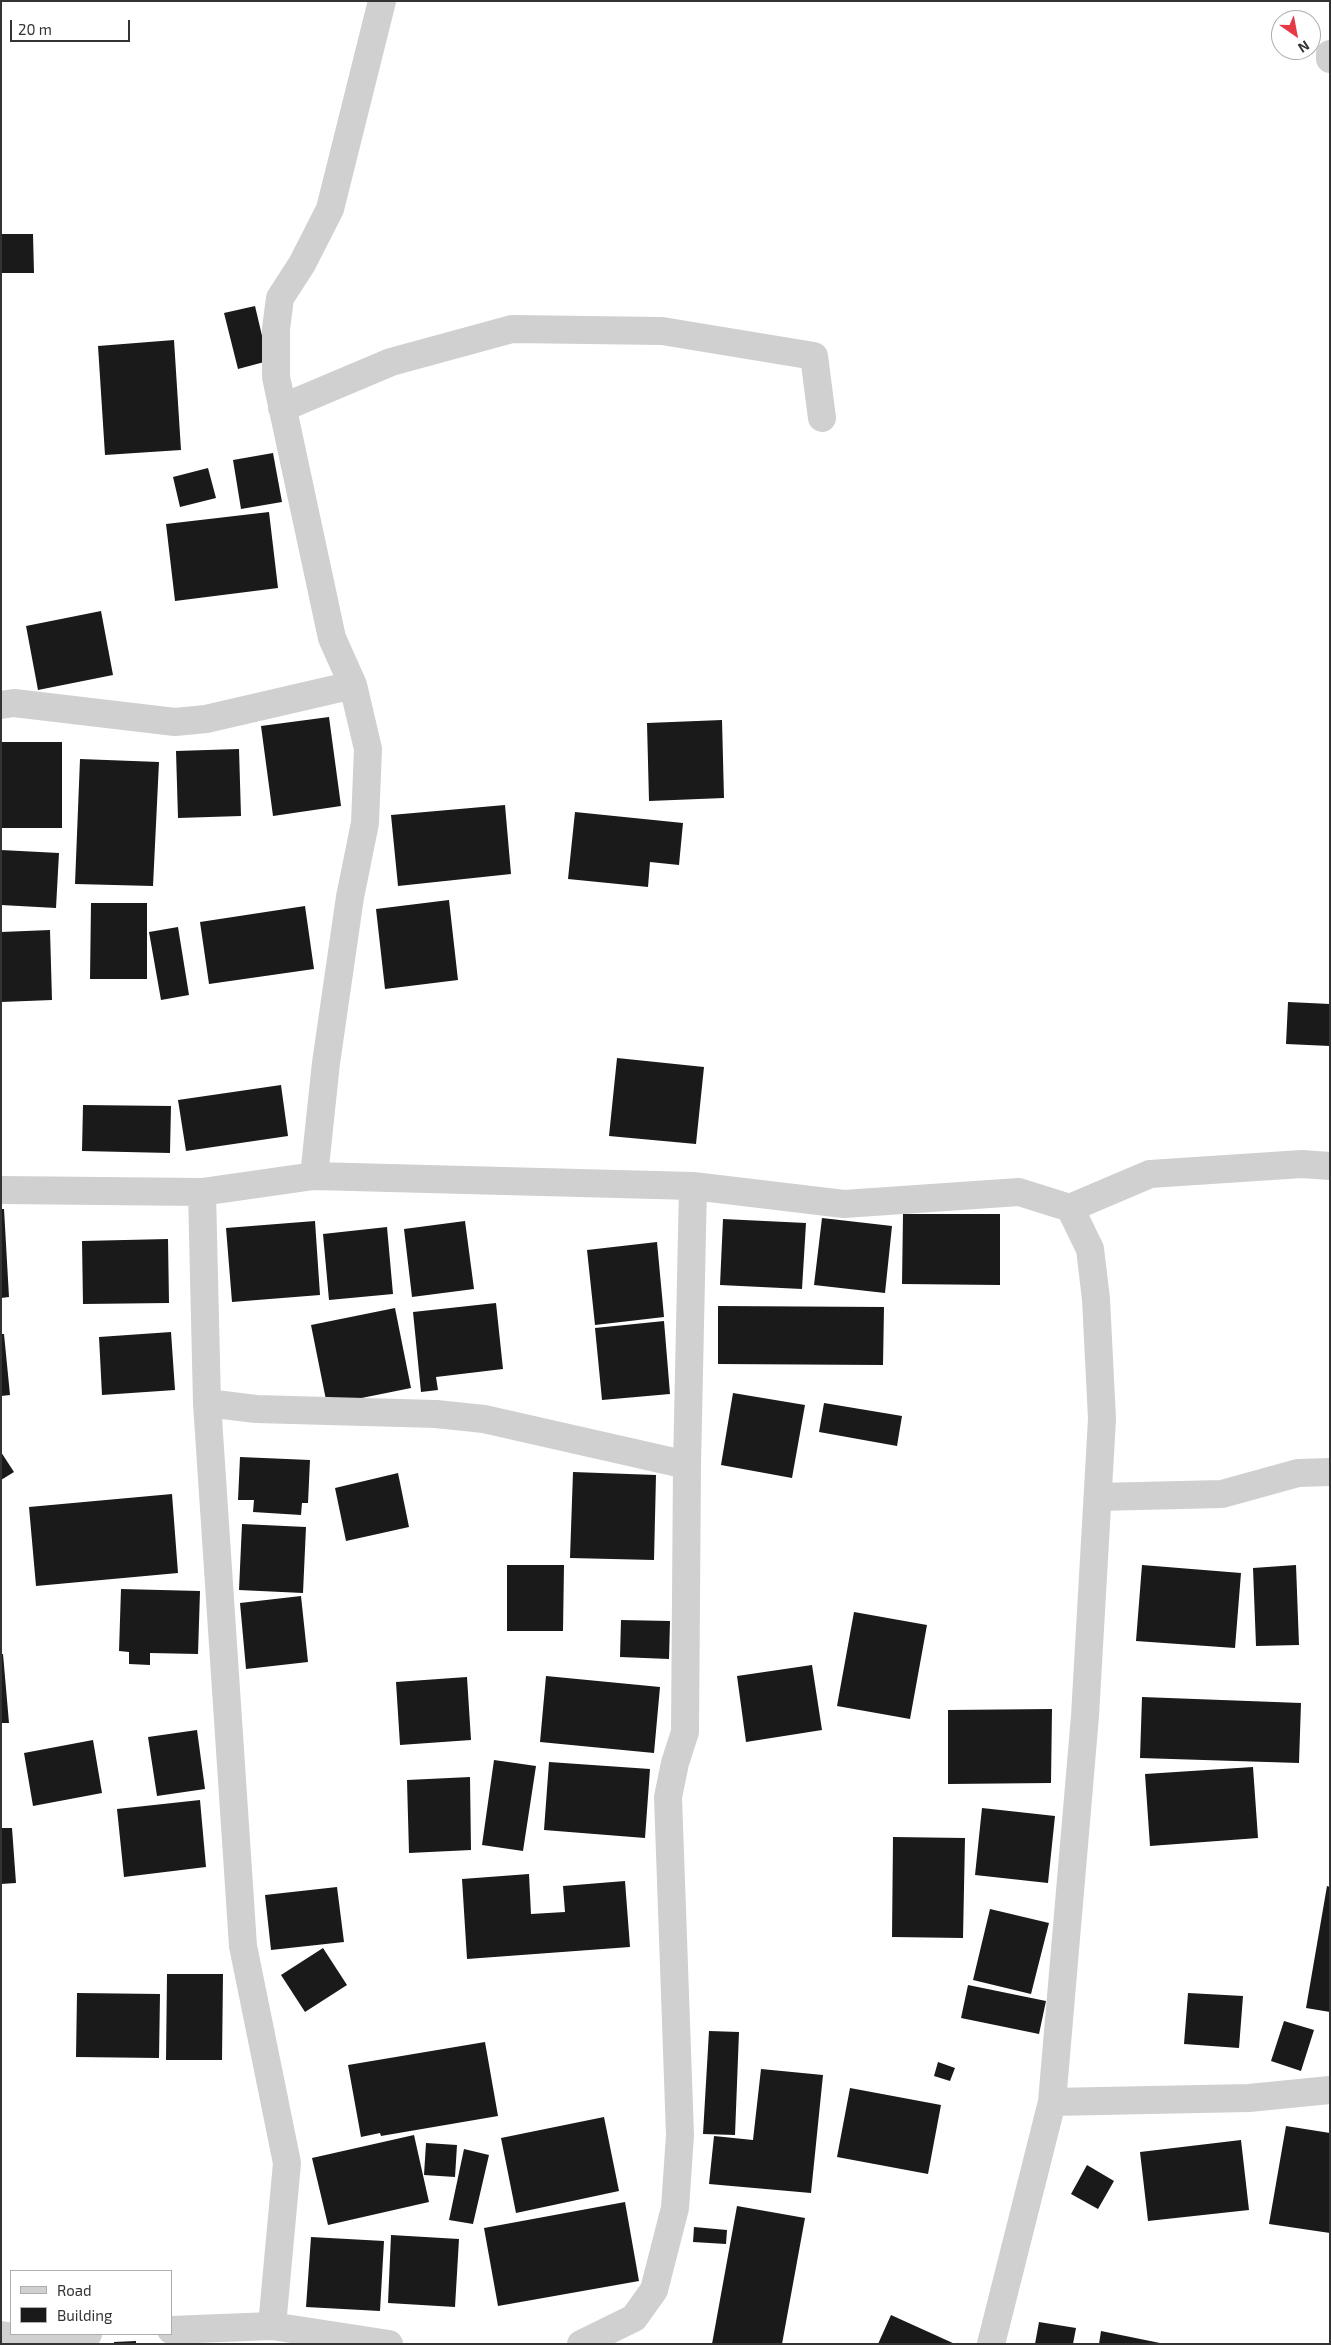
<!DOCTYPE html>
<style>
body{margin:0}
#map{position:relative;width:1331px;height:2345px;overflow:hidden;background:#fff;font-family:"Exo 2",sans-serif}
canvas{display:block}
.frame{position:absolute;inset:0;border:2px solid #333;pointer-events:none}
.legend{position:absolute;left:10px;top:2270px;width:162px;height:65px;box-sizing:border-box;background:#fff;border:1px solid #adadad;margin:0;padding:6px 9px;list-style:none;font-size:15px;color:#333}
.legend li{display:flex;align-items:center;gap:10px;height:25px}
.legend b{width:25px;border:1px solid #adadad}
.north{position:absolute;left:1271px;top:10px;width:50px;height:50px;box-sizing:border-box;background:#fff;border:1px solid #adadad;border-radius:50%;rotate:147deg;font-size:14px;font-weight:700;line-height:20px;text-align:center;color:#333}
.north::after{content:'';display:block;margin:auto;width:18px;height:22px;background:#e63946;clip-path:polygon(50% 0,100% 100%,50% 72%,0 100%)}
.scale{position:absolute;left:10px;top:20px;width:120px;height:22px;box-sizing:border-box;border:2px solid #333;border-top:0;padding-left:6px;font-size:15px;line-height:18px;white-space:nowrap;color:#333;-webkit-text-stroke:4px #fff;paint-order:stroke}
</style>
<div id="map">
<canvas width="1331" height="2345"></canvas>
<div class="frame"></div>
<ul class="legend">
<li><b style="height:6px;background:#d0d0d0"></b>Road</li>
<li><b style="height:14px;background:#1a1a1a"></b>Building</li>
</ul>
<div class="north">N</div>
<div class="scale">20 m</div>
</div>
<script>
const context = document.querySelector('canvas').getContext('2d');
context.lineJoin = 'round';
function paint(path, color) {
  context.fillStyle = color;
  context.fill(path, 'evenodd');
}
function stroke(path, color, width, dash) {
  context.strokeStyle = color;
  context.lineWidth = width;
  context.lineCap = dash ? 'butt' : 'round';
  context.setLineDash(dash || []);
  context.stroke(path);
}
paint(new Path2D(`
 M 1,234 L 33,234 L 34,273 L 1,273 Z
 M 255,306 L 268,361 L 238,369 L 224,313 Z
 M 174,340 L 181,450 L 105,455 L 98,346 Z
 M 273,453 L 282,502 L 241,509 L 233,460 Z
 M 208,468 L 216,498 L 180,507 L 173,477 Z
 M 269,512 L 278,588 L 175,601 L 166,524 Z
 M 101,611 L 113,675 L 38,690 L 26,626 Z
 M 329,717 L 341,806 L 273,816 L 261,726 Z
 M 722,720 L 724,798 L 649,801 L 647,723 Z
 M 1,742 L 62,742 L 62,828 L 1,828 Z
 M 239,749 L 241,816 L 178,818 L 176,751 Z
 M 80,759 L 159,762 L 153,886 L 75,884 Z
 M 505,805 L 511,874 L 398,886 L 391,815 Z
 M 575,812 L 683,823 L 679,865 L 650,862 L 648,887 L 568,879 Z
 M 1,850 L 59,853 L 56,908 L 1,905 Z
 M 449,900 L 458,980 L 385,989 L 376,909 Z
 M 91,903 L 147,903 L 147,979 L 90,979 Z
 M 305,906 L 314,969 L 209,984 L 200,922 Z
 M 178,927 L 189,995 L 161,1000 L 149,932 Z
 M 50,930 L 52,1000 L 1,1002 L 1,932 Z
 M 1288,1002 L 1330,1004 L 1330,1046 L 1286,1044 Z
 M 617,1058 L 704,1067 L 696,1144 L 609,1136 Z
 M 281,1085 L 288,1136 L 186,1151 L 178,1100 Z
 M 83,1105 L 171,1106 L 170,1153 L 82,1151 Z
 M 1,1209 L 4,1209 L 9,1297 L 1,1298 Z
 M 903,1214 L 1000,1214 L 1000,1285 L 902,1284 Z
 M 822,1218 L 892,1226 L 885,1293 L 814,1285 Z
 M 723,1219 L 806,1223 L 802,1289 L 720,1285 Z
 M 315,1221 L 320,1295 L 232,1302 L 226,1228 Z
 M 465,1221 L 474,1289 L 412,1297 L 404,1229 Z
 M 387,1227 L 393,1294 L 329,1300 L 323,1234 Z
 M 168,1239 L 169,1303 L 83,1304 L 82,1241 Z
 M 657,1242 L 664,1317 L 595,1325 L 587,1250 Z
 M 496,1303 L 503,1369 L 436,1377 L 438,1390 L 421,1392 L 413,1312 Z
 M 718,1306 L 884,1307 L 883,1365 L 718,1364 Z
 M 395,1308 L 411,1388 L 327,1405 L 311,1325 Z
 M 664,1321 L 670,1394 L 602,1400 L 595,1328 Z
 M 171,1332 L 175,1390 L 102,1395 L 99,1337 Z
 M 1,1334 L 4,1334 L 10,1395 L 1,1396 Z
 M 733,1393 L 805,1405 L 792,1478 L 721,1465 Z
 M 824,1403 L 902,1416 L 897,1446 L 819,1432 Z
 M 1,1452 L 14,1472 L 1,1480 Z
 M 240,1457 L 310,1460 L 308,1503 L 302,1503 L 301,1515 L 253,1512 L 254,1500 L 238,1500 Z
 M 573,1472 L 656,1475 L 654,1560 L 570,1558 Z
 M 398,1473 L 409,1527 L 346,1541 L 335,1488 Z
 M 172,1494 L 178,1573 L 36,1586 L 29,1507 Z
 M 242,1524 L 306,1527 L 303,1593 L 239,1590 Z
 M 507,1565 L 564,1565 L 563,1631 L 507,1631 Z
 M 1142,1565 L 1241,1573 L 1235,1648 L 1136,1641 Z
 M 1296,1565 L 1299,1645 L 1256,1646 L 1253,1568 Z
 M 121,1589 L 200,1591 L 198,1654 L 150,1653 L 150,1665 L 129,1664 L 129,1652 L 119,1651 Z
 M 301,1596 L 308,1662 L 246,1669 L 240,1603 Z
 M 854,1612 L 927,1625 L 910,1719 L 837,1706 Z
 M 621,1620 L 670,1621 L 669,1659 L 620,1657 Z
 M 1,1654 L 3,1654 L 9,1723 L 1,1723 Z
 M 812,1665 L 822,1730 L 746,1742 L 737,1676 Z
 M 546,1676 L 660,1687 L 654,1753 L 540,1742 Z
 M 467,1677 L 471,1740 L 400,1745 L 396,1682 Z
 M 1142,1697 L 1301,1703 L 1299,1763 L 1140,1758 Z
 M 1052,1709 L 1051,1783 L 948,1784 L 948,1710 Z
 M 197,1730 L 205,1789 L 157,1796 L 148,1737 Z
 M 93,1740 L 102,1793 L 33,1806 L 24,1753 Z
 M 494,1760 L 536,1766 L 523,1851 L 482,1845 Z
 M 549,1762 L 650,1769 L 645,1838 L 544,1830 Z
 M 1253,1767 L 1258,1838 L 1150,1846 L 1145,1774 Z
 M 470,1777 L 471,1850 L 409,1853 L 407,1780 Z
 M 200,1800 L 206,1867 L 124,1877 L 117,1809 Z
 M 982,1808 L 1055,1816 L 1048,1883 L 975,1875 Z
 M 1,1828 L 12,1828 L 16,1883 L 1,1884 Z
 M 893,1837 L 965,1838 L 963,1938 L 892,1937 Z
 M 529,1874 L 531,1914 L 565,1912 L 563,1886 L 625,1881 L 630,1947 L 467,1959 L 462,1879 Z
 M 1327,1886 L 1330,1887 L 1330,2012 L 1306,2008 Z
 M 337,1887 L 344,1942 L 271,1950 L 265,1895 Z
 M 990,1909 L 1049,1923 L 1031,1994 L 973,1980 Z
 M 323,1948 L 347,1985 L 305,2012 L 281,1975 Z
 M 167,1974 L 223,1974 L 222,2060 L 166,2060 Z
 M 968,1985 L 1046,2001 L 1039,2034 L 961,2018 Z
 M 77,1993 L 160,1994 L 159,2058 L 76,2057 Z
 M 1188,1993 L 1243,1996 L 1239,2048 L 1184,2044 Z
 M 1284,2021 L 1314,2030 L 1301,2071 L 1271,2061 Z
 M 709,2031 L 739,2032 L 735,2135 L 703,2134 Z
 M 485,2042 L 498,2116 L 381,2136 L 380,2133 L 361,2137 L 348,2065 Z
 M 938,2062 L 955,2068 L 950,2081 L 934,2076 Z
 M 761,2069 L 823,2075 L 811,2193 L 709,2184 L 714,2136 L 753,2140 Z
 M 850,2088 L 941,2105 L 928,2174 L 837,2157 Z
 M 604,2117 L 619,2191 L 516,2213 L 501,2138 Z
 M 1286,2126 L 1330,2133 L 1330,2233 L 1269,2224 Z
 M 414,2135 L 429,2202 L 328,2225 L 312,2158 Z
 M 1241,2140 L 1249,2210 L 1148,2221 L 1140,2152 Z
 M 426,2143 L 457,2145 L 455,2177 L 424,2175 Z
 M 464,2149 L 489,2155 L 473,2224 L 449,2220 Z
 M 1087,2165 L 1114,2181 L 1098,2209 L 1071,2194 Z
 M 625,2202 L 639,2281 L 498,2306 L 484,2228 Z
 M 737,2206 L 805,2218 L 782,2344 L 712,2344 Z
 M 694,2227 L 727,2230 L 726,2244 L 693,2242 Z
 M 391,2235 L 459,2239 L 455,2307 L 388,2303 Z
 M 311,2237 L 384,2241 L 380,2311 L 306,2307 Z
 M 891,2315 L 955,2344 L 878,2344 Z
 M 1039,2322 L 1076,2328 L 1073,2344 L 1035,2344 Z
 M 1101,2331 L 1160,2343 L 1160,2344 L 1099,2344 Z
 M 136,2341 L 136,2344 L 114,2344 L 114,2342 Z`), '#1a1a1a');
stroke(new Path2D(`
 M 1330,54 L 1330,59
 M 282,408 L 391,362 L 512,329 L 662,331 L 814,356 L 822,418
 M 1,705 L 14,703 L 175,722 L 206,719 L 353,685
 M 314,1176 L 326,1063 L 350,897 L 365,823 L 368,749 L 353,685 L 332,638 L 276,377 L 276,329 L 280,298 L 302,264 L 330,209 L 382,1
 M 1,1190 L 202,1192 L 314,1176 L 693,1186 L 844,1204 L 1019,1192 L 1070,1208 L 1150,1174 L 1302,1164 L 1330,1166
 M 202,1192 L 207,1403 L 243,1946 L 287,2163 L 272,2326
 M 207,1403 L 256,1409 L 436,1414 L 484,1419 L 687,1465
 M 1098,1497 L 1222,1494 L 1298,1473 L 1330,1472
 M 1052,2102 L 1249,2098 L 1330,2090
 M 171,2330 L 272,2326 L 389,2344
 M 1,2335 L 26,2339
 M 23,2344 L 26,2339 L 44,2335 L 88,2334
 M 581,2344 L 634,2318 L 654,2290 L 675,2208 L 680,2135 L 668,1797 L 675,1763 L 685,1732 L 687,1465 L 693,1186
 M 991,2344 L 1052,2102 L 1085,1716 L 1102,1419 L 1096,1299 L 1090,1249 L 1070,1208`), '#d0d0d0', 28);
</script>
